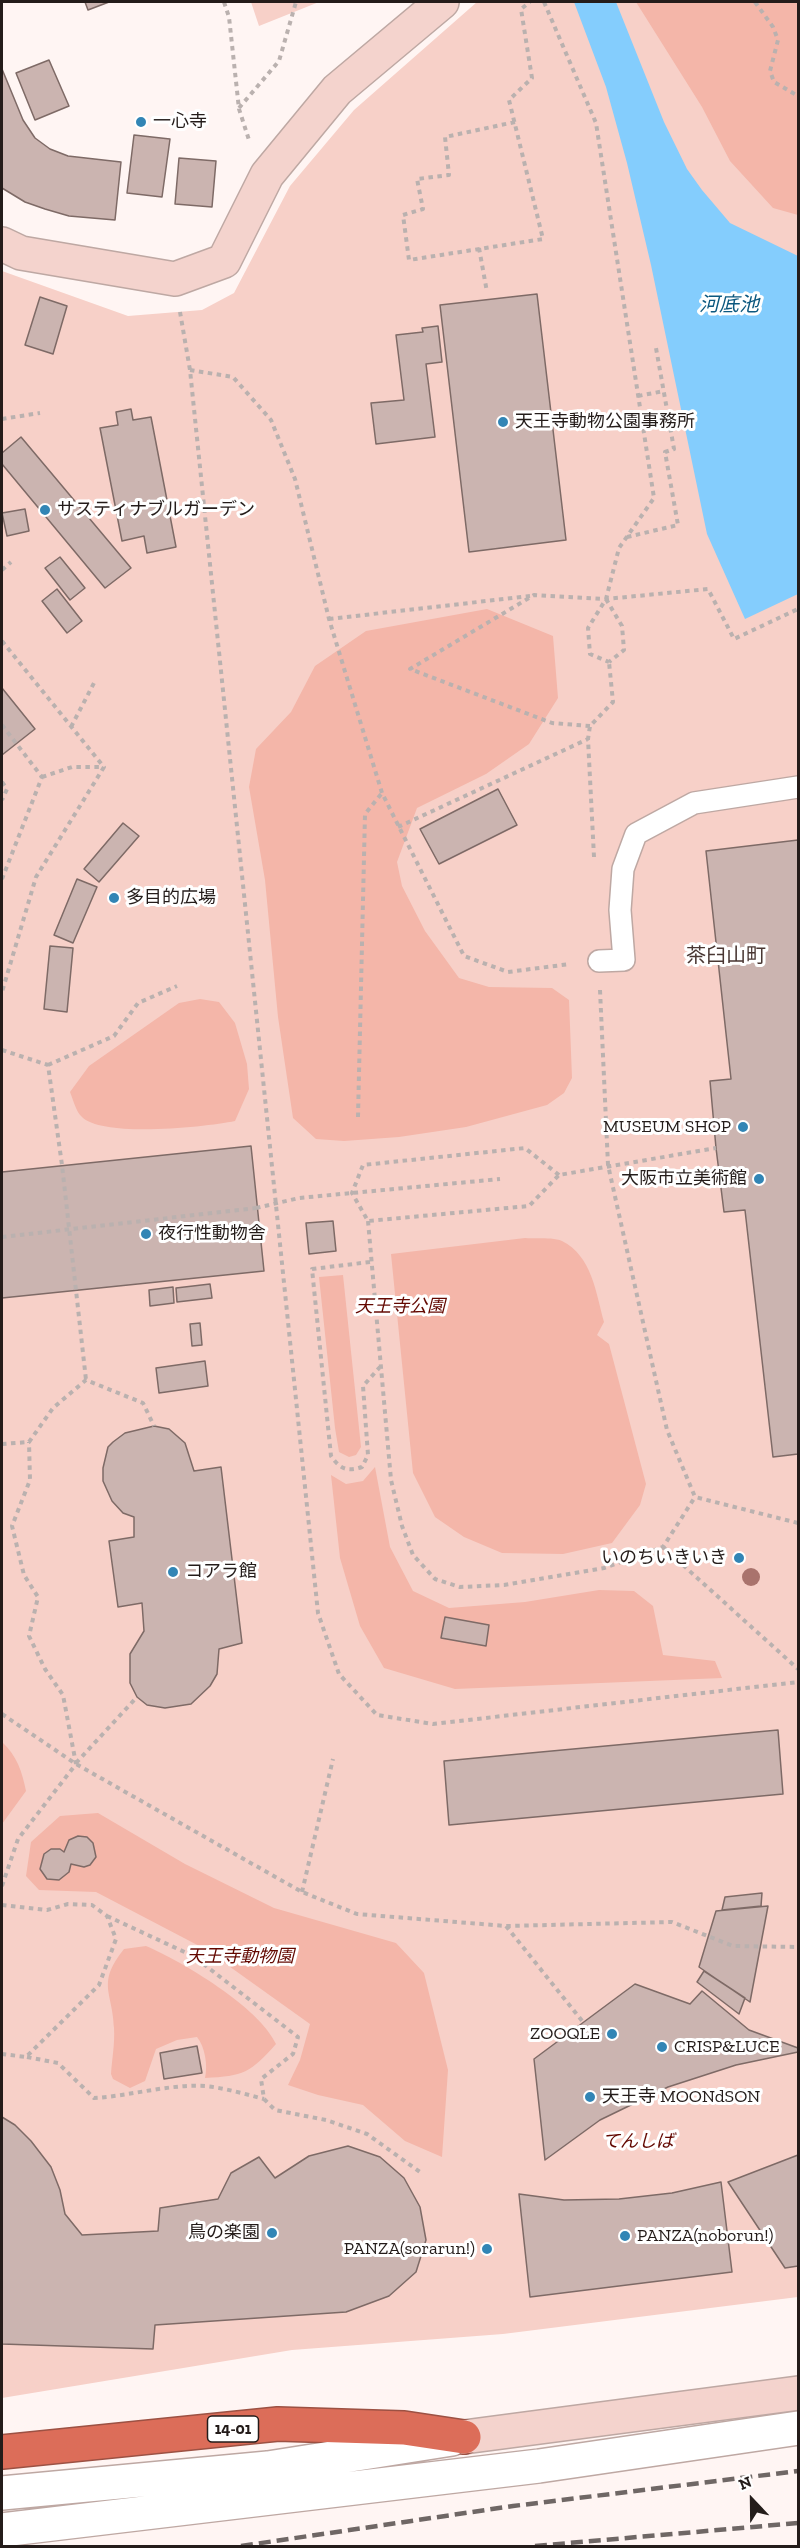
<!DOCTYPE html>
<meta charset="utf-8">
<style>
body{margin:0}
#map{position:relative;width:800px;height:2548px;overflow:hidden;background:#fff5f3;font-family:"Zilla Slab",serif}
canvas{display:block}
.frame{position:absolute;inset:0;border:3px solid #241c1a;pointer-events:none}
.north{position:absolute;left:722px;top:2470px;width:60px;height:60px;-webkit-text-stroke:4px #fff;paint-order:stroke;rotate:338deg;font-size:16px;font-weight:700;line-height:24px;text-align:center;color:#241c1a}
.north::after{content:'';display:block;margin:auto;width:21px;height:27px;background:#241c1a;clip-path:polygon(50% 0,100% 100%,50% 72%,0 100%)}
</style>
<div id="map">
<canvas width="800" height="2548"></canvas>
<div class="frame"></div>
<div class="north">N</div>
</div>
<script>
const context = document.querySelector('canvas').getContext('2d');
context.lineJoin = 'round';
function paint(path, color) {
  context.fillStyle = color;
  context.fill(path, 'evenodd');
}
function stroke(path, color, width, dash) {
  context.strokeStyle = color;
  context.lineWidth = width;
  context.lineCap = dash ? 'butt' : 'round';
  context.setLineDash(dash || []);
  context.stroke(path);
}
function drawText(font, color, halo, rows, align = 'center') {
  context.font = font + ' "Zilla Slab","Noto Sans JP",serif';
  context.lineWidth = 6;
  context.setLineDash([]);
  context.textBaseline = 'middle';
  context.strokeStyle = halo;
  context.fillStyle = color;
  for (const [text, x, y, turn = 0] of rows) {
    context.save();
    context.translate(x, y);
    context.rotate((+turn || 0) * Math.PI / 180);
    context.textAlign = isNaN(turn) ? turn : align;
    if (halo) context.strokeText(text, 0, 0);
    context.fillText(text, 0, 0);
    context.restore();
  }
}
paint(new Path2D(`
 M 251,2 L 319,2 L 259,26 Z
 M 477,2 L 798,2 L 798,2297 L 503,2334 L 292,2350 L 2,2398 L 2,271 L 128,316 L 202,310 L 234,293 L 290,186 L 354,110 Z`), '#f7d0c8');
paint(new Path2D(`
 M 636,2 L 798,2 L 798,215 L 773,208 L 730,161 L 702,107 Z
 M 487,609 L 553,636 L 558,698 L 529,744 L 486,774 L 417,808 L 397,862 L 402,886 L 425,931 L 459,978 L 489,987 L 552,988 L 569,1000 L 572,1078 L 564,1093 L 547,1105 L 466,1127 L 399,1137 L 344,1141 L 316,1139 L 293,1118 L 278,1017 L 265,880 L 249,787 L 256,749 L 291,712 L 315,666 L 366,631 Z
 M 200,999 L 219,1002 L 235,1023 L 247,1064 L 249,1089 L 235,1121 C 206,1127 103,1138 82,1117 C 76,1112 73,1099 70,1092 L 89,1066 L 179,1003 Z
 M 525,1238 C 536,1239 553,1237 562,1241 C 592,1256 596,1293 604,1322 L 597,1335 L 609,1344 L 646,1484 L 640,1505 L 612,1543 L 563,1554 L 502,1553 L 464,1537 L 435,1517 L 413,1473 L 391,1254 Z
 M 343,1275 L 361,1447 L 356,1455 L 349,1457 L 339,1452 L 335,1428 L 319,1277 Z
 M 375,1467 L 390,1547 L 413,1591 L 449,1608 L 525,1602 L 599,1590 L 634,1591 L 653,1606 L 663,1655 L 715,1661 L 722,1678 L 455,1689 L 384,1668 L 360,1626 L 340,1558 L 331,1475 L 346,1484 L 363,1481 Z
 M 2,1742 C 17,1756 22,1771 26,1791 L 2,1824 Z
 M 98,1813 L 185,1864 L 274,1908 L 396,1943 L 424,1973 L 448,2070 L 442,2157 L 405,2141 L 363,2105 L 318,2095 L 288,2085 L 300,2060 L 310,2024 L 205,1949 L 96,1892 L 39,1890 L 26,1876 L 31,1842 L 60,1816 Z
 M 146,1946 C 183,1962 259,2007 276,2044 C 250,2073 244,2076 205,2078 C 208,2065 205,2047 197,2037 L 177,2040 L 156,2049 L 145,2081 L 130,2088 L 113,2079 L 111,2074 C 112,2059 115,2043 114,2028 C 113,1992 96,1984 124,1949 Z`), '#f4b6a9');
paint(new Path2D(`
 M 574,2 L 616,2 L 664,122 L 687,169 L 702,190 L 730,223 L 798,256 L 798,594 L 745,619 L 707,534 L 651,265 L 627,163 L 606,87 Z`), '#84cdfd');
const building = new Path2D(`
 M 85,2 L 109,2 L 88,10 Z
 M 49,60 L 69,106 L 35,120 L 16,73 Z
 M 2,69 L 23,120 L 35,138 L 50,149 L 68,156 L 121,162 L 115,220 L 69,216 L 45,209 L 25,202 L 2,188 Z
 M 134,135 L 170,139 L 162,197 L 127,193 Z
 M 179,158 L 216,161 L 212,207 L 175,204 Z
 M 537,294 L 566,540 L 469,552 L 440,305 Z
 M 40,297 L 67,306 L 53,354 L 25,345 Z
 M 438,326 L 442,362 L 426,364 L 435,437 L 376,444 L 371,403 L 404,400 L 396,335 L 423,332 L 422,328 Z
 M 131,409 L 133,420 L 151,417 L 176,547 L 147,553 L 144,536 L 122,541 L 100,428 L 118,425 L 116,412 Z
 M 21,437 L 131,568 L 105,588 L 2,464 L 2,453 Z
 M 25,509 L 29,531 L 7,536 L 2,513 Z
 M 60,557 L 85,588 L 70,600 L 45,568 Z
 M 57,589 L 82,621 L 67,633 L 42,601 Z
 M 2,688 L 35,729 L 2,755 Z
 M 498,789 L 517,825 L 439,864 L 420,829 Z
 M 123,823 L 139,836 L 99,882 L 84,869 Z
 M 798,840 L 798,1454 L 773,1457 L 745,1210 L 724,1212 L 716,1148 L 710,1081 L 731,1079 L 706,851 Z
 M 77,879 L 97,887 L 73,943 L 54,935 Z
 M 50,946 L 73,948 L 67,1012 L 44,1009 Z
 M 251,1146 L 264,1271 L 2,1298 L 2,1172 Z
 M 333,1221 L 336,1251 L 309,1254 L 306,1223 Z
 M 210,1284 L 212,1298 L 177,1302 L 176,1288 Z
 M 173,1287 L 174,1303 L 150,1306 L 149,1290 Z
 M 200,1323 L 202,1345 L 192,1346 L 190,1324 Z
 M 205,1361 L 208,1386 L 159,1393 L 156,1368 Z
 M 154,1426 L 169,1429 L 185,1443 L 194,1471 L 221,1467 L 242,1643 L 219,1649 L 217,1674 L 210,1686 L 191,1704 L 165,1708 L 147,1705 L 137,1697 L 130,1683 L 130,1654 L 144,1631 L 142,1603 L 118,1607 L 109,1541 L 134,1537 L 134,1517 L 123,1513 L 112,1501 L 103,1481 L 103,1468 L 108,1447 L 113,1442 L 125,1433 Z
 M 445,1617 L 489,1625 L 486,1646 L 441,1638 Z
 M 778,1730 L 783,1794 L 449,1825 L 444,1761 Z
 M 78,1836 L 87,1837 L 93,1843 L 96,1857 L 90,1865 L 84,1867 L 71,1864 L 69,1872 L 59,1880 L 47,1879 L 40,1869 L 44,1854 L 51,1849 L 60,1849 L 64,1852 L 69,1840 Z
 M 762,1893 L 761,1906 L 722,1910 L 725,1897 Z
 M 768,1906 L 750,2002 L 699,1967 L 716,1911 Z
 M 704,1971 L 745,1998 L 739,2014 L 697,1982 Z
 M 635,1984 L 690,2004 L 702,1991 L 749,2030 L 798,2048 L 798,2052 L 736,2065 L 668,2087 L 600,2120 L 545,2160 L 534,2059 Z
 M 197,2046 L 202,2073 L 164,2079 L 160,2053 Z
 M 2,2117 L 15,2125 L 31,2141 L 51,2167 L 60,2190 L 65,2214 L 82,2235 L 158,2231 L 160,2208 L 218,2199 L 231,2173 L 259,2157 L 275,2178 L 309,2156 L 348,2146 L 380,2157 L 404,2178 L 420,2207 L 426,2240 L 416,2272 L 389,2296 L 346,2312 L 155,2325 L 153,2349 L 2,2344 Z
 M 798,2155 L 798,2266 L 785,2268 L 728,2182 Z
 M 721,2182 L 732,2272 L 530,2297 L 519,2194 L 564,2200 L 619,2199 L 672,2193 Z`);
paint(building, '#cbb4b0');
stroke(building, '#7e6a66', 1.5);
const lane = new Path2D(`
 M 599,961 L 624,960 L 620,910 L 623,869 L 636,834 L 694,803 L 798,787`);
const street = new Path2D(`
 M 2,2493 L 268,2468 L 452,2439
 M 2,2530 L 539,2466 L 798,2428`);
const secondary = new Path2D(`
 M 2,244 L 21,253 L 175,279 L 224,261 L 267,175 L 337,90 L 442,2
 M 464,2437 L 798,2393`);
const highway = new Path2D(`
 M 2,2452 L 278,2424 L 404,2428 L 464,2437`);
stroke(lane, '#bea8a3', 24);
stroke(street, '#bea8a3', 36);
stroke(secondary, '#bea8a3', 36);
stroke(highway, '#9c5143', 36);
stroke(new Path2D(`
 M 224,2 L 229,17 L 239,109 L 249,140
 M 544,2 L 596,123 L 654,498 L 619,548 L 606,599 L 588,628 L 590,654 L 609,662
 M 755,2 L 773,27 L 778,40 L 770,71 L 774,82 L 798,96
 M 239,108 L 279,61 L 296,2
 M 515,122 L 445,137 L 449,175 L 417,179 L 423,209 L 403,215 L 409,260 L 543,239 L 509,100 L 532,78 L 521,9 L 530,2
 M 479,248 L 487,292
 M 180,312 L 190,370 L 318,1613 L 339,1674 L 377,1715 L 433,1724 L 798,1682
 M 190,370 L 233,377 L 271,420 L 295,479 L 329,619 L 382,793 L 464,956 L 508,972 L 570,964
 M 638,396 L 664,391
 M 2,419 L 40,413
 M 627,537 L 678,525 L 665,452 L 674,449 L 656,348
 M 2,570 L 11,562
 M 606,599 L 622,626 L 624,650 L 609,662
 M 329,619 L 530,596
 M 2,641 L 104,767 L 36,877 L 2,992
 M 2,725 L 42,777 L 2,879
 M 590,726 L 552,723 L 410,669 L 534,595 L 606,599 L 708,589 L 734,639 L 798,609
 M 71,727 L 95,681
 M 42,777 L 72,767 L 103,767
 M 2,782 L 7,789 L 2,800
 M 398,827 L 588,739
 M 594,857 L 588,739 L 590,726 L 613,702 L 609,662
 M 600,990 L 608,1165 L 667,1430 L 695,1497 L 798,1523
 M 2,1050 L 48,1065 L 62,1165 L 86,1380
 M 48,1065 L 114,1036 L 138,1003 L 177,986
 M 358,1117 L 365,814 L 382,793
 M 559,1175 L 525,1148 L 363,1165 L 352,1193 L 368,1221 L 529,1206 L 559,1175 L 716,1148
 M 256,1208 L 299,1198 L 500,1179
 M 368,1221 L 391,1480 L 402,1526 L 413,1555 L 435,1579 L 460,1587 L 504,1585 L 604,1568 L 663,1547 L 695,1497
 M 370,1262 L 312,1269 L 331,1456 C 340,1469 347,1472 362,1467 L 368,1455 L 363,1386 L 380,1367
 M 2,1444 L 29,1442 L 53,1408 L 86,1380 L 143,1403 L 154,1426
 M 663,1547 L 798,1669
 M 2,1714 L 76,1764 L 302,1892 L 357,1914 L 506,1926 L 672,1922 L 733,1946 L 798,1947
 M 76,1763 L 137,1697
 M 2,1886 L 18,1839 L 76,1764 L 63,1695 L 45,1669 L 29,1636 L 38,1597 L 24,1575 L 12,1526 L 30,1480 L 29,1442
 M 302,1892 L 333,1759
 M 2,1905 L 47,1910 L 68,1904 L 92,1905 L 107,1916 L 116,1939 L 99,1985 L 26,2057 L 2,2054
 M 107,1916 L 193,1956 L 298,2037 L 293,2054 L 261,2079 L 264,2099 L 275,2110 L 326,2120 L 367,2134 L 420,2172
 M 506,1926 L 583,2022
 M 27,2057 L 58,2063 L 94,2098 C 130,2096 168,2084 205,2086 C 225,2088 245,2094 264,2099`), '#bab1af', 4, [4.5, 4.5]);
stroke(lane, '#fff', 21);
stroke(street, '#fff', 33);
stroke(secondary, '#f4d3cd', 33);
stroke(highway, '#dc6d59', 33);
stroke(new Path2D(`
 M 241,2546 L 513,2506 L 798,2471
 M 535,2546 L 798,2523`), '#6f6765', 4.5, [12, 6]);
stroke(new Path2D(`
 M 2,1237 L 256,1208`), '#bab1af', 4, [4.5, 4.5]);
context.fillStyle = '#a9736d';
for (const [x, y] of [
 [751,1577]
]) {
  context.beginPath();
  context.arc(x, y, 9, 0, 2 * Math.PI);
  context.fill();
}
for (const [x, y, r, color] of [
 [141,122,6,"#3285b5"],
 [503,422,6,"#3285b5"],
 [45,510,6,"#3285b5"],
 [114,898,6,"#3285b5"],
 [743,1127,6,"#3285b5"],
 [759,1179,6,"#3285b5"],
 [146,1234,6,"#3285b5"],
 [739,1558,6,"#3285b5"],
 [173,1572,6,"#3285b5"],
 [612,2034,6,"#3285b5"],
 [662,2047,6,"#3285b5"],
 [590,2097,6,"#3285b5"],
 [272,2233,6,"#3285b5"],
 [625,2236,6,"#3285b5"],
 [487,2249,6,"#3285b5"]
]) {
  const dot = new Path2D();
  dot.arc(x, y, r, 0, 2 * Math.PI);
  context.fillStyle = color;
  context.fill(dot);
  stroke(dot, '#fff', 2);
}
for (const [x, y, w] of [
 [233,2429,51]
]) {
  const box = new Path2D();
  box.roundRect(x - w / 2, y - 13, w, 26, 4.5);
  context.fillStyle = '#fff';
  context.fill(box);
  stroke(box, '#241c1a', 1.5);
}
drawText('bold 16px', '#241c1a', null, [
 ["14-01",233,2429]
]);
drawText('18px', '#241c1a', '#fff', [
 ["一心寺",153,122],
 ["天王寺動物公園事務所",515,422],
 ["サスティナブルガーデン",57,510],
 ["多目的広場",126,898],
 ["MUSEUM SHOP",731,1127,"right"],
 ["大阪市立美術館",747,1179,"right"],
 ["夜行性動物舎",158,1234],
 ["いのちいきいき",727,1558,"right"],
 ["コアラ館",185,1572],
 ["ZOOQLE",600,2034,"right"],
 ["CRISP&LUCE",674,2047],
 ["天王寺 MOONdSON",602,2097],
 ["鳥の楽園",260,2233,"right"],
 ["PANZA(noborun!)",637,2236],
 ["PANZA(sorarun!)",475,2249,"right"]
], 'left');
drawText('italic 18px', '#630800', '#fff', [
 ["天王寺公園",400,1307],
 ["天王寺動物園",240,1957],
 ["てんしば",638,2142]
]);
drawText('italic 20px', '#0c587f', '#fff', [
 ["河底池",729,305]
]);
drawText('20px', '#483632', '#fff', [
 ["茶臼山町",726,956]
]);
</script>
